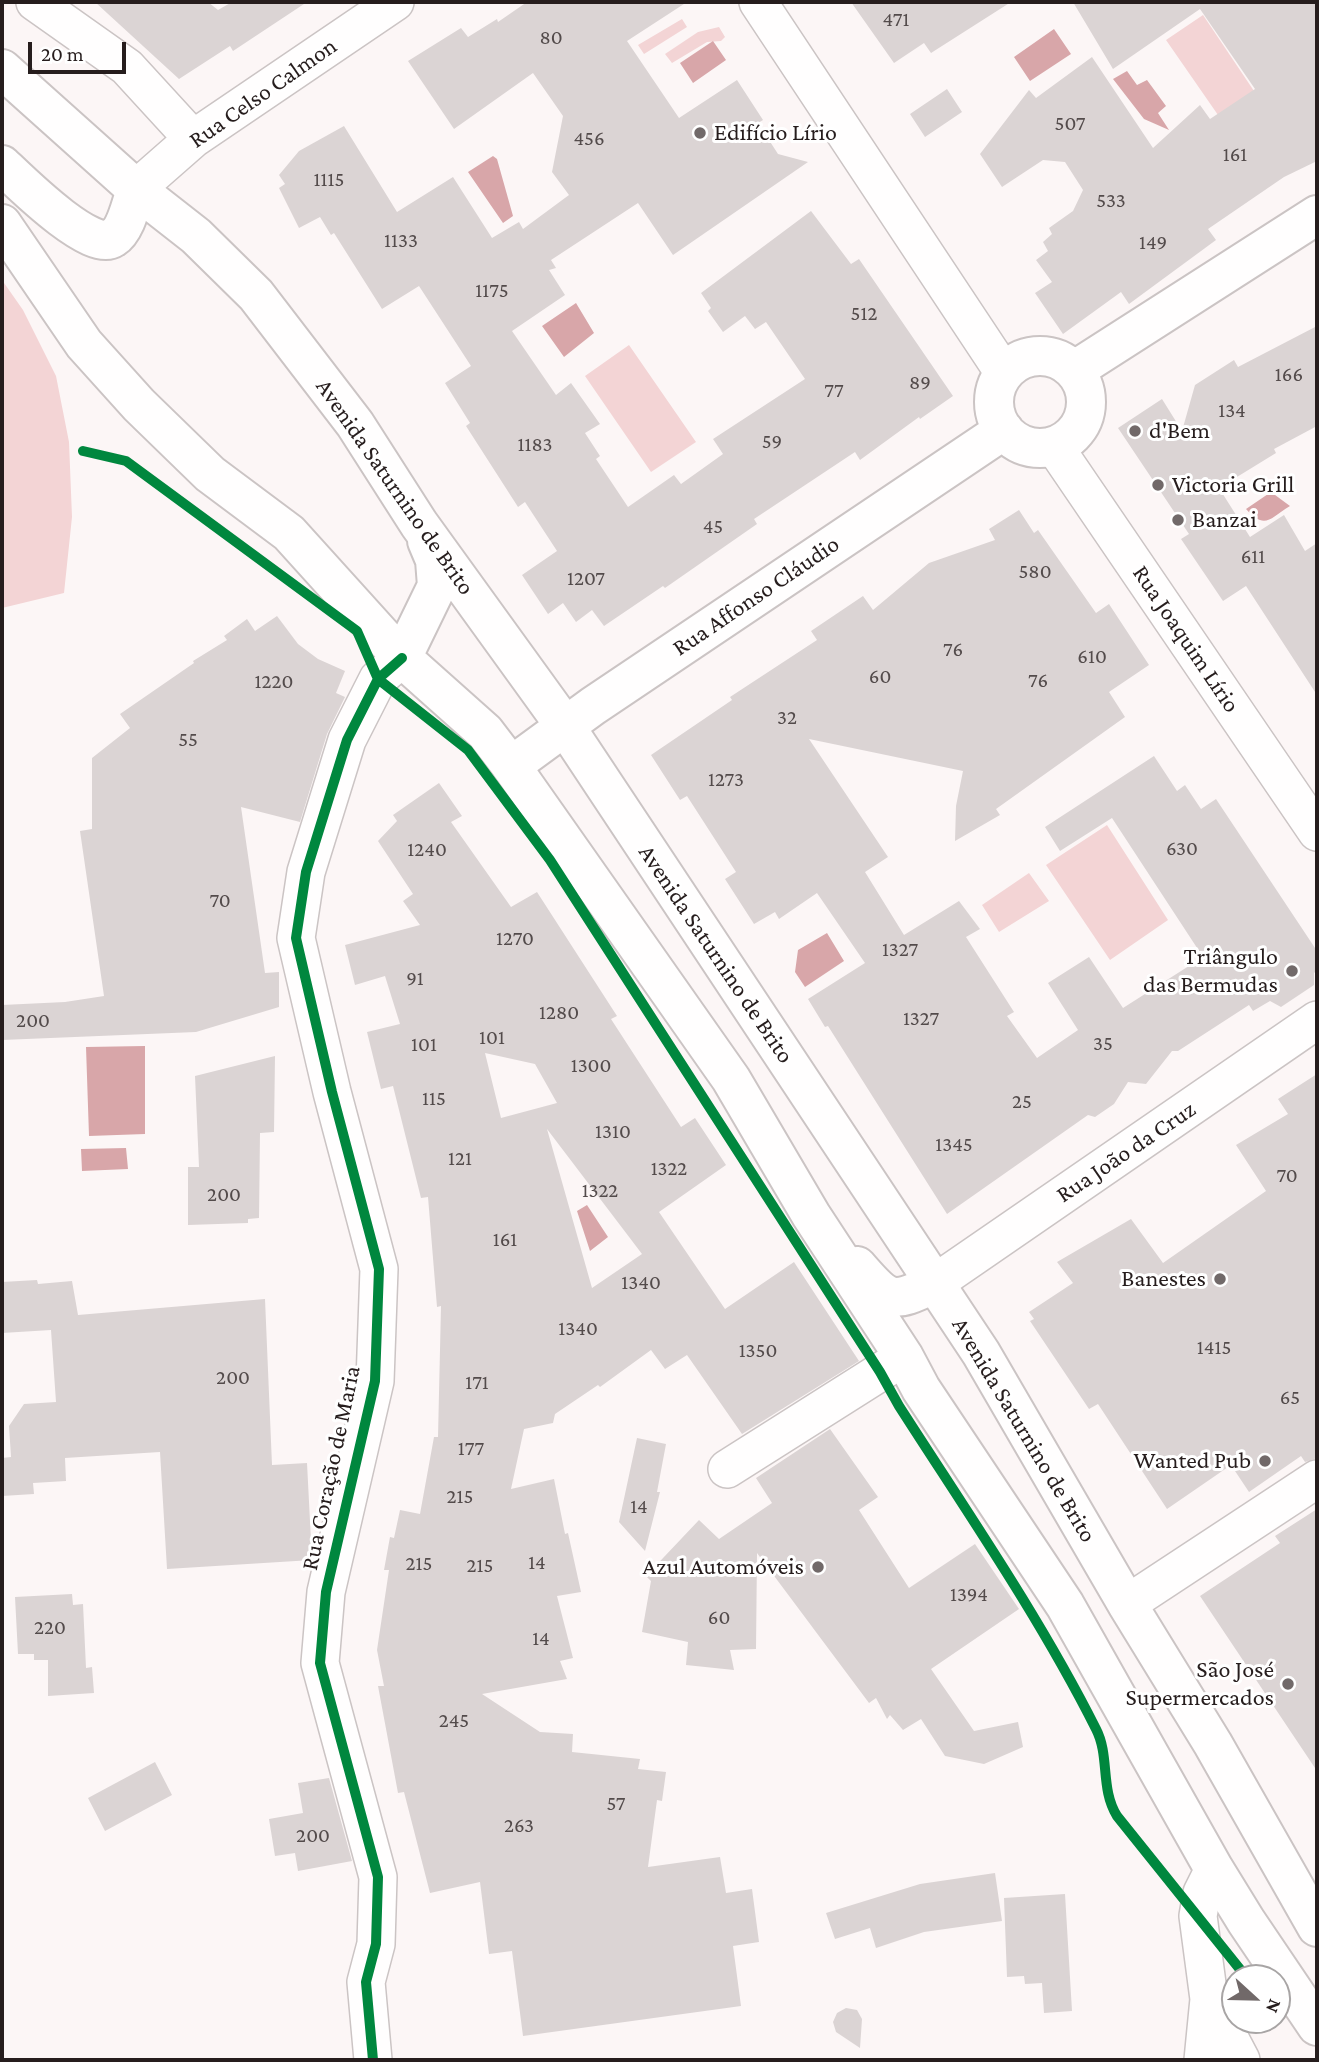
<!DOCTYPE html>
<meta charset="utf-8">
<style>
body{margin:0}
#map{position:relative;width:1319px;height:2062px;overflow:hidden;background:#fcf6f6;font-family:"Crimson Pro",serif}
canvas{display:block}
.frame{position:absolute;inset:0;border:4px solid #261d1d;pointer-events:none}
.north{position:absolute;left:1221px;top:1964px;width:70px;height:70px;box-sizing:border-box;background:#fff;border:2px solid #a8a5a5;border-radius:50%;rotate:112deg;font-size:19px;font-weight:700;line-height:28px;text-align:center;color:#261d1d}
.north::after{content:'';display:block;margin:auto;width:24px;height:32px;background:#716969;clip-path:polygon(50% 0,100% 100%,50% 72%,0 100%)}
.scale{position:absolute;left:28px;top:42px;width:98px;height:32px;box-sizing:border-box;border:4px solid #261d1d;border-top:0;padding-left:9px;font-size:21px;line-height:24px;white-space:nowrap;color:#261d1d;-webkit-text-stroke:5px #fff;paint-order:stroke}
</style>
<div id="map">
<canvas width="1319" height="2062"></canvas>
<div class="frame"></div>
<div class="north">N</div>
<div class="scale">20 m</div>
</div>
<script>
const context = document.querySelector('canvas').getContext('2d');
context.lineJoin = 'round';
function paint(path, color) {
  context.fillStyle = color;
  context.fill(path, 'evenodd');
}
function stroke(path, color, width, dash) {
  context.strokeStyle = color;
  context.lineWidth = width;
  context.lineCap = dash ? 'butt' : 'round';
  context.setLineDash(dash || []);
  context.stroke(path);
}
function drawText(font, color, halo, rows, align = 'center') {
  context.font = font + ' "Crimson Pro",serif';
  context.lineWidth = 6;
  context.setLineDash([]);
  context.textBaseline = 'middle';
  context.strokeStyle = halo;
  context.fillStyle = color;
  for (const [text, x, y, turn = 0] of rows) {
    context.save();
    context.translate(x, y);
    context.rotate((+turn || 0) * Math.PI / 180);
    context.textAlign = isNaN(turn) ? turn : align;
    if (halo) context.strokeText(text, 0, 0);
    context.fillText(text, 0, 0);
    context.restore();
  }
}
paint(new Path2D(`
 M 1203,15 L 1254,91 L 1218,115 L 1166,40 Z
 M 682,19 L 687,27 L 644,54 L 638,45 Z
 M 719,27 L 725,37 L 721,41 L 707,42 L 672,63 L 665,54 L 698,32 Z
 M 2,280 L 23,310 L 56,376 L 69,442 L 72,517 L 64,593 L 2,608 Z
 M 629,345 L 696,442 L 651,472 L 585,376 Z
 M 1107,825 L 1168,920 L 1110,960 L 1046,865 Z
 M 1029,873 L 1049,901 L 999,932 L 982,905 Z`), '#f3d4d5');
paint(new Path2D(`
 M 1054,29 L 1071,54 L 1030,81 L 1014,57 Z
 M 713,41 L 726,60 L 693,83 L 680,63 Z
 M 1127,71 L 1137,85 L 1147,80 L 1166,106 L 1158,113 L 1169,130 L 1144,119 L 1113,79 Z
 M 493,156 L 497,159 L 513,216 L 503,223 L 468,172 Z
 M 576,303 L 594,333 L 564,357 L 542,326 Z
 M 1271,492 L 1290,506 C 1269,519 1265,530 1246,509 Z
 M 827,933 L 844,961 L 805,987 L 795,972 L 798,950 Z
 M 145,1046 L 145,1134 L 89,1136 L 86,1047 Z
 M 126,1148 L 128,1169 L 82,1171 L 81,1149 Z
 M 587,1205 L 608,1237 L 590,1251 L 577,1211 Z`), '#d8a6a9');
paint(new Path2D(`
 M 95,2 L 208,2 L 218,10 L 232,2 L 307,2 L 233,51 L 230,46 L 179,79 Z
 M 527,2 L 687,2 L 627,41 L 679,118 L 737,80 L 763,120 L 758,123 L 778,154 L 808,162 L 673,255 L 638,203 L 551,260 L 556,268 L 549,270 L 565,295 L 512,331 L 556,395 L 571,383 L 600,424 L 585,433 L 600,456 L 596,459 L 628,507 L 674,475 L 681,484 L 723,454 L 713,439 L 805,379 L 766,322 L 755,329 L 745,316 L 723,332 L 708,311 L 711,308 L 701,293 L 811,211 L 851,264 L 859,259 L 953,396 L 920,419 L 919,417 L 860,460 L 855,452 L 754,519 L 757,524 L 665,588 L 663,586 L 604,626 L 592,610 L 576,622 L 563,603 L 548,614 L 522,575 L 557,551 L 525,502 L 518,507 L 466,426 L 470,423 L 445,383 L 471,366 L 419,286 L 382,309 L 334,233 L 331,235 L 320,217 L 299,228 L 279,188 L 285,184 L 279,175 L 299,151 L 344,126 L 397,212 L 453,177 L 492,238 L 519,222 L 523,229 L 569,195 L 552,172 L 563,116 L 533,73 L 454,129 L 408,61 L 461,28 L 468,37 L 497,19 L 498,22 Z
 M 851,2 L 1011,2 L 931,53 L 924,43 L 894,63 Z
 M 1073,2 L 1317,2 L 1317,161 L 1284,177 L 1208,229 L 1216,240 L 1129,304 L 1121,292 L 1063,334 L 1035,293 L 1052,282 L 1036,260 L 1048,251 L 1043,242 L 1052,234 L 1049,228 L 1073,211 L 1083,190 L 1065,162 L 1043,160 L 1002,187 L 980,154 L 1029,90 L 1036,98 L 1092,57 L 1153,148 L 1200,105 L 1210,119 L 1255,89 L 1200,9 L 1113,69 Z
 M 947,89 L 962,112 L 925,137 L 910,114 Z
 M 1317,326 L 1317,426 L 1274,449 L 1276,453 L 1219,488 L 1250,537 L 1284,515 L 1305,551 L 1317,543 L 1317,695 L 1246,586 L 1223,601 L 1181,539 L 1189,534 L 1118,428 L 1162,399 L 1182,431 L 1195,385 L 1234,360 L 1238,367 Z
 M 1019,510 L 1034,533 L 1038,530 L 1096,613 L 1109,604 L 1149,665 L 1109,692 L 1125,717 L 996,809 L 1000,815 L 955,841 L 956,806 L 963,771 L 809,739 L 888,857 L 865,872 L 904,935 L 959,901 L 980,929 L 966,937 L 1014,1012 L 1007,1016 L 1037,1058 L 1078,1030 L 1048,983 L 1089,957 L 1123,1008 L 1203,957 L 1112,818 L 1060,851 L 1045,827 L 1154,756 L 1177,791 L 1185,785 L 1201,809 L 1216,799 L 1317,951 L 1317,970 L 1314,973 L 1314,985 L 1281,1007 L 1270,1001 L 1253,1011 L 1249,1005 L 1178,1051 L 1172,1051 L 1146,1084 L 1128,1082 L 1114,1104 L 1095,1117 L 1088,1115 L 947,1214 L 828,1026 L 825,1027 L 808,999 L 865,963 L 817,893 L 779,919 L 775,912 L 754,924 L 725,879 L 736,872 L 687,796 L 680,800 L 651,755 L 732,700 L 730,697 L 817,640 L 811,631 L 863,596 L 873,610 L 929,563 L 995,540 L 989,529 Z
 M 277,616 L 298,644 L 318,659 L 345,671 L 336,693 L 345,697 L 327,734 L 300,822 L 241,807 L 265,973 L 279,972 L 279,1007 L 196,1032 L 2,1040 L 2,1005 L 65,1002 L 104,996 L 80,831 L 92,829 L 92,758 L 130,728 L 120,714 L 194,663 L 193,661 L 227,640 L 224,636 L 247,619 L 255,631 Z
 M 439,783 L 462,816 L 451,822 L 511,907 L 537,892 L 617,1016 L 611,1019 L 681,1127 L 695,1118 L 726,1165 L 659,1212 L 725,1309 L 794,1262 L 859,1361 L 742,1434 L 687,1355 L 665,1369 L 651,1350 L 600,1387 L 598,1385 L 555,1414 L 553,1423 L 524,1429 L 511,1489 L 554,1479 L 565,1534 L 568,1533 L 581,1592 L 557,1596 L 573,1658 L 560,1661 L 567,1679 L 482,1694 L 540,1732 L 573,1734 L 572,1752 L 640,1759 L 638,1769 L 666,1772 L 662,1801 L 657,1800 L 648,1867 L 720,1857 L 726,1893 L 752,1889 L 759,1942 L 733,1946 L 741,2006 L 523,2036 L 512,1951 L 489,1954 L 480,1882 L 430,1893 L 404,1792 L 398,1793 L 378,1686 L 384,1686 L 377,1650 L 389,1570 L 384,1570 L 390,1537 L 394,1538 L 400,1510 L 420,1514 L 434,1437 L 438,1437 L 441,1306 L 437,1307 L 428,1197 L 421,1198 L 393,1086 L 381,1089 L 367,1032 L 400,1024 L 385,976 L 355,985 L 345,945 L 420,925 L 403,901 L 413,894 L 378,841 L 397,821 L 393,815 ZM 485,1053 L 535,1064 L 557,1103 L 501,1118 ZM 547,1129 L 642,1254 L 592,1288 Z
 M 275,1056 L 274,1132 L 260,1133 L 259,1218 L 248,1219 L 248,1223 L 188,1225 L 188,1167 L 199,1167 L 195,1076 Z
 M 1317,1074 L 1317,1458 L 1305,1462 L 1301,1456 L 1249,1492 L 1231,1465 L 1167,1509 L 1098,1404 L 1089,1409 L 1030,1321 L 1034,1319 L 1029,1312 L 1073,1283 L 1057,1262 L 1131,1219 L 1163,1263 L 1266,1191 L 1236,1145 L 1288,1114 L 1278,1099 Z
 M 37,1280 L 38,1284 L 72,1281 L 78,1315 L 265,1299 L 272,1465 L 307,1463 L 312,1560 L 167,1569 L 160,1452 L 65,1458 L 66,1481 L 33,1483 L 34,1494 L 2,1496 L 2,1458 L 11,1457 L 9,1426 L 24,1404 L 56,1402 L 51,1330 L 2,1333 L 2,1282 Z
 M 830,1429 L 878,1497 L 859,1510 L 909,1588 L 975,1544 L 1019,1609 L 931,1669 L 974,1731 L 1018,1722 L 1023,1747 L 984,1764 L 945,1756 L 921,1719 L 903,1730 L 890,1715 L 887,1719 L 876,1698 L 869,1703 L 757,1553 L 756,1649 L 730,1650 L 734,1670 L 686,1665 L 688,1642 L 642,1632 L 651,1581 L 646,1576 L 699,1520 L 719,1539 L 772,1503 L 756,1478 Z
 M 637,1438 L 666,1444 L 657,1492 L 660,1492 L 645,1551 L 619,1522 Z
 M 1317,1509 L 1317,1771 L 1200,1596 L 1280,1543 L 1275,1536 Z
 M 72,1594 L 73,1605 L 83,1604 L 86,1668 L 92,1667 L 94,1693 L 48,1696 L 48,1660 L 34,1660 L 34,1654 L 18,1654 L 15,1597 Z
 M 155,1762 L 172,1795 L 105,1831 L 88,1798 Z
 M 329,1778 L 352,1861 L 298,1871 L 295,1853 L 275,1856 L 269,1819 L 303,1813 L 298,1783 Z
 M 995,1873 L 1002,1921 L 924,1932 L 876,1948 L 870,1928 L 835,1939 L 826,1913 L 920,1884 Z
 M 1065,1894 L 1072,2011 L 1044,2013 L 1042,1983 L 1025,1984 L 1024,1976 L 1007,1977 L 1004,1898 Z
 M 846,2008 L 857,2010 L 862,2019 L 860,2048 L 836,2032 L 833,2022 L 837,2013 Z`), '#dbd4d4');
const minor = new Path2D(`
 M 35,2 L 127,67 L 193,139
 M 758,2 L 1004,373
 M 136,189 L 193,139 L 395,2
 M 1054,446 L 1317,832
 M 935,1283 L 1317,1020
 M 727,1469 L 904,1357
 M 1127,1604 L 1317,1479
 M 1209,1999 L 1241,2060
 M 373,2060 L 366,1982 L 376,1944 L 378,1877 L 320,1663 L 326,1592 L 375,1381 L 379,1269 L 332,1092 L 296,938 L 306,872 L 347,740 L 378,679 L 402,658
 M 1203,2060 L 1209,1999 L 1198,1916 L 1202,1893 L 1214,1869`);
const tertiary = new Path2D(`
 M994 402a46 46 0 1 1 92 0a46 46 0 1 1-92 0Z
 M 1075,370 L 1317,215
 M 511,766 L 593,706 L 1004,430`);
const secondary = new Path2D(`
 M 2,69 L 136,189 L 196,236 L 256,295 L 355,424 L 419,524 L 565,726 L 981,1353 L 1127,1604 L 1213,1744 L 1317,1927
 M 2,165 C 19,181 91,253 113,238 C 126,230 131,204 136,189
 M 2,224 L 84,344 L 139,405 L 210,474 L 289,533 L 402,658 L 485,732 L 511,766 L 731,1079 L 811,1215 L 904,1357 L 921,1389 L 1065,1605 L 1214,1869 L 1246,1921 L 1317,2026
 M 402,658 L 437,586 L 435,560 L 427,541
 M 857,1266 C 888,1302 891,1305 935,1283`);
stroke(minor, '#cbc4c4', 40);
stroke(tertiary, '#cbc4c4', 42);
stroke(secondary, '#cbc4c4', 42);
stroke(minor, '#fffefe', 37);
stroke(tertiary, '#fffefe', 38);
stroke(secondary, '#fffefe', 38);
stroke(new Path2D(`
 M 83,451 L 126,461 L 357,631 L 378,679 L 468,750 L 550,860 L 880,1372 L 899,1406 C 967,1512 1039,1616 1096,1729 C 1110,1756 1100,1789 1117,1816 L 1247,1978
 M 373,2060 L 366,1982 L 376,1944 L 378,1877 L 320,1663 L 326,1592 L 375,1381 L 379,1269 L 332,1092 L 296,938 L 306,872 L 347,740 L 378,679 L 402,658`), '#00873e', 10);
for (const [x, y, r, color] of [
 [700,133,7,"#716969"],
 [1135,431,7,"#716969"],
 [1158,485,7,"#716969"],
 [1178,520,7,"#716969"],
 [1292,971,7,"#716969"],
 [1220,1279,7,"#716969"],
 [1265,1461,7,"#716969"],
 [818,1567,7,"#716969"],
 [1288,1684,7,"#716969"]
]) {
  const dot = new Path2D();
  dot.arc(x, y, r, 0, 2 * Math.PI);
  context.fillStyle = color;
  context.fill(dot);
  stroke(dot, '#fff', 2.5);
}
drawText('21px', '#534b4b', null, [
 ["471",896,20],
 ["80",551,38],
 ["507",1070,124],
 ["456",589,139],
 ["161",1235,155],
 ["1115",329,180],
 ["533",1111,201],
 ["1133",401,241],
 ["149",1153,243],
 ["1175",492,291],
 ["512",864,314],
 ["166",1289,375],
 ["89",920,383],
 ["77",834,391],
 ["134",1232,411],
 ["59",772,442],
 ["1183",535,445],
 ["45",713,527],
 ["611",1253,557],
 ["580",1035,572],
 ["1207",586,579],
 ["76",953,650],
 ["610",1092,657],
 ["60",880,677],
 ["76",1038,681],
 ["1220",274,682],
 ["32",787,718],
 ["55",188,740],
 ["1273",726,780],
 ["630",1182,849],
 ["1240",427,850],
 ["70",220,901],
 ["1270",515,939],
 ["1327",900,950],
 ["91",415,979],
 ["1280",559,1013],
 ["1327",921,1019],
 ["200",33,1021],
 ["101",492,1038],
 ["35",1103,1044],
 ["101",424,1045],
 ["1300",591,1066],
 ["115",434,1099],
 ["25",1022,1102],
 ["1310",613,1132],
 ["1345",954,1145],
 ["121",460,1159],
 ["1322",669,1169],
 ["70",1287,1176],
 ["1322",600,1191],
 ["200",224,1195],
 ["161",505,1240],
 ["1340",641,1283],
 ["1340",578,1329],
 ["1415",1214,1348],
 ["1350",758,1351],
 ["200",233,1378],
 ["171",477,1383],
 ["65",1290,1398],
 ["177",471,1449],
 ["215",460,1497],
 ["14",639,1507],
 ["14",537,1563],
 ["215",419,1564],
 ["215",480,1566],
 ["1394",969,1595],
 ["60",719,1618],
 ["220",50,1628],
 ["14",541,1639],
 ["245",454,1721],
 ["57",616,1804],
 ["263",519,1826],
 ["200",313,1836]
]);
drawText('24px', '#261d1d', '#fff', [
 ["Rua Celso Calmon",263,93,-35],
 ["Avenida Saturnino de Brito",395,487,55],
 ["Rua Affonso Cláudio",756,596,-34],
 ["Rua Joaquim Lírio",1186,639,56],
 ["Avenida Saturnino de Brito",716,954,56],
 ["Rua João da Cruz",1126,1152,-34],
 ["Avenida Saturnino de Brito",1024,1430,59],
 ["Rua Coração de Maria",331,1468,-78]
]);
drawText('24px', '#261d1d', '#fff', [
 ["Edifício Lírio",714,133,"left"],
 ["d'Bem",1149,431,"left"],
 ["Victoria Grill",1172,485,"left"],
 ["Banzai",1192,520,"left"],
 ["Triângulo",1278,957],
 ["das Bermudas",1278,985],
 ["Banestes",1206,1279],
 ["Wanted Pub",1251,1461],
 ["Azul Automóveis",804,1567],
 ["São José",1274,1670],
 ["Supermercados",1274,1698]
], 'right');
</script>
